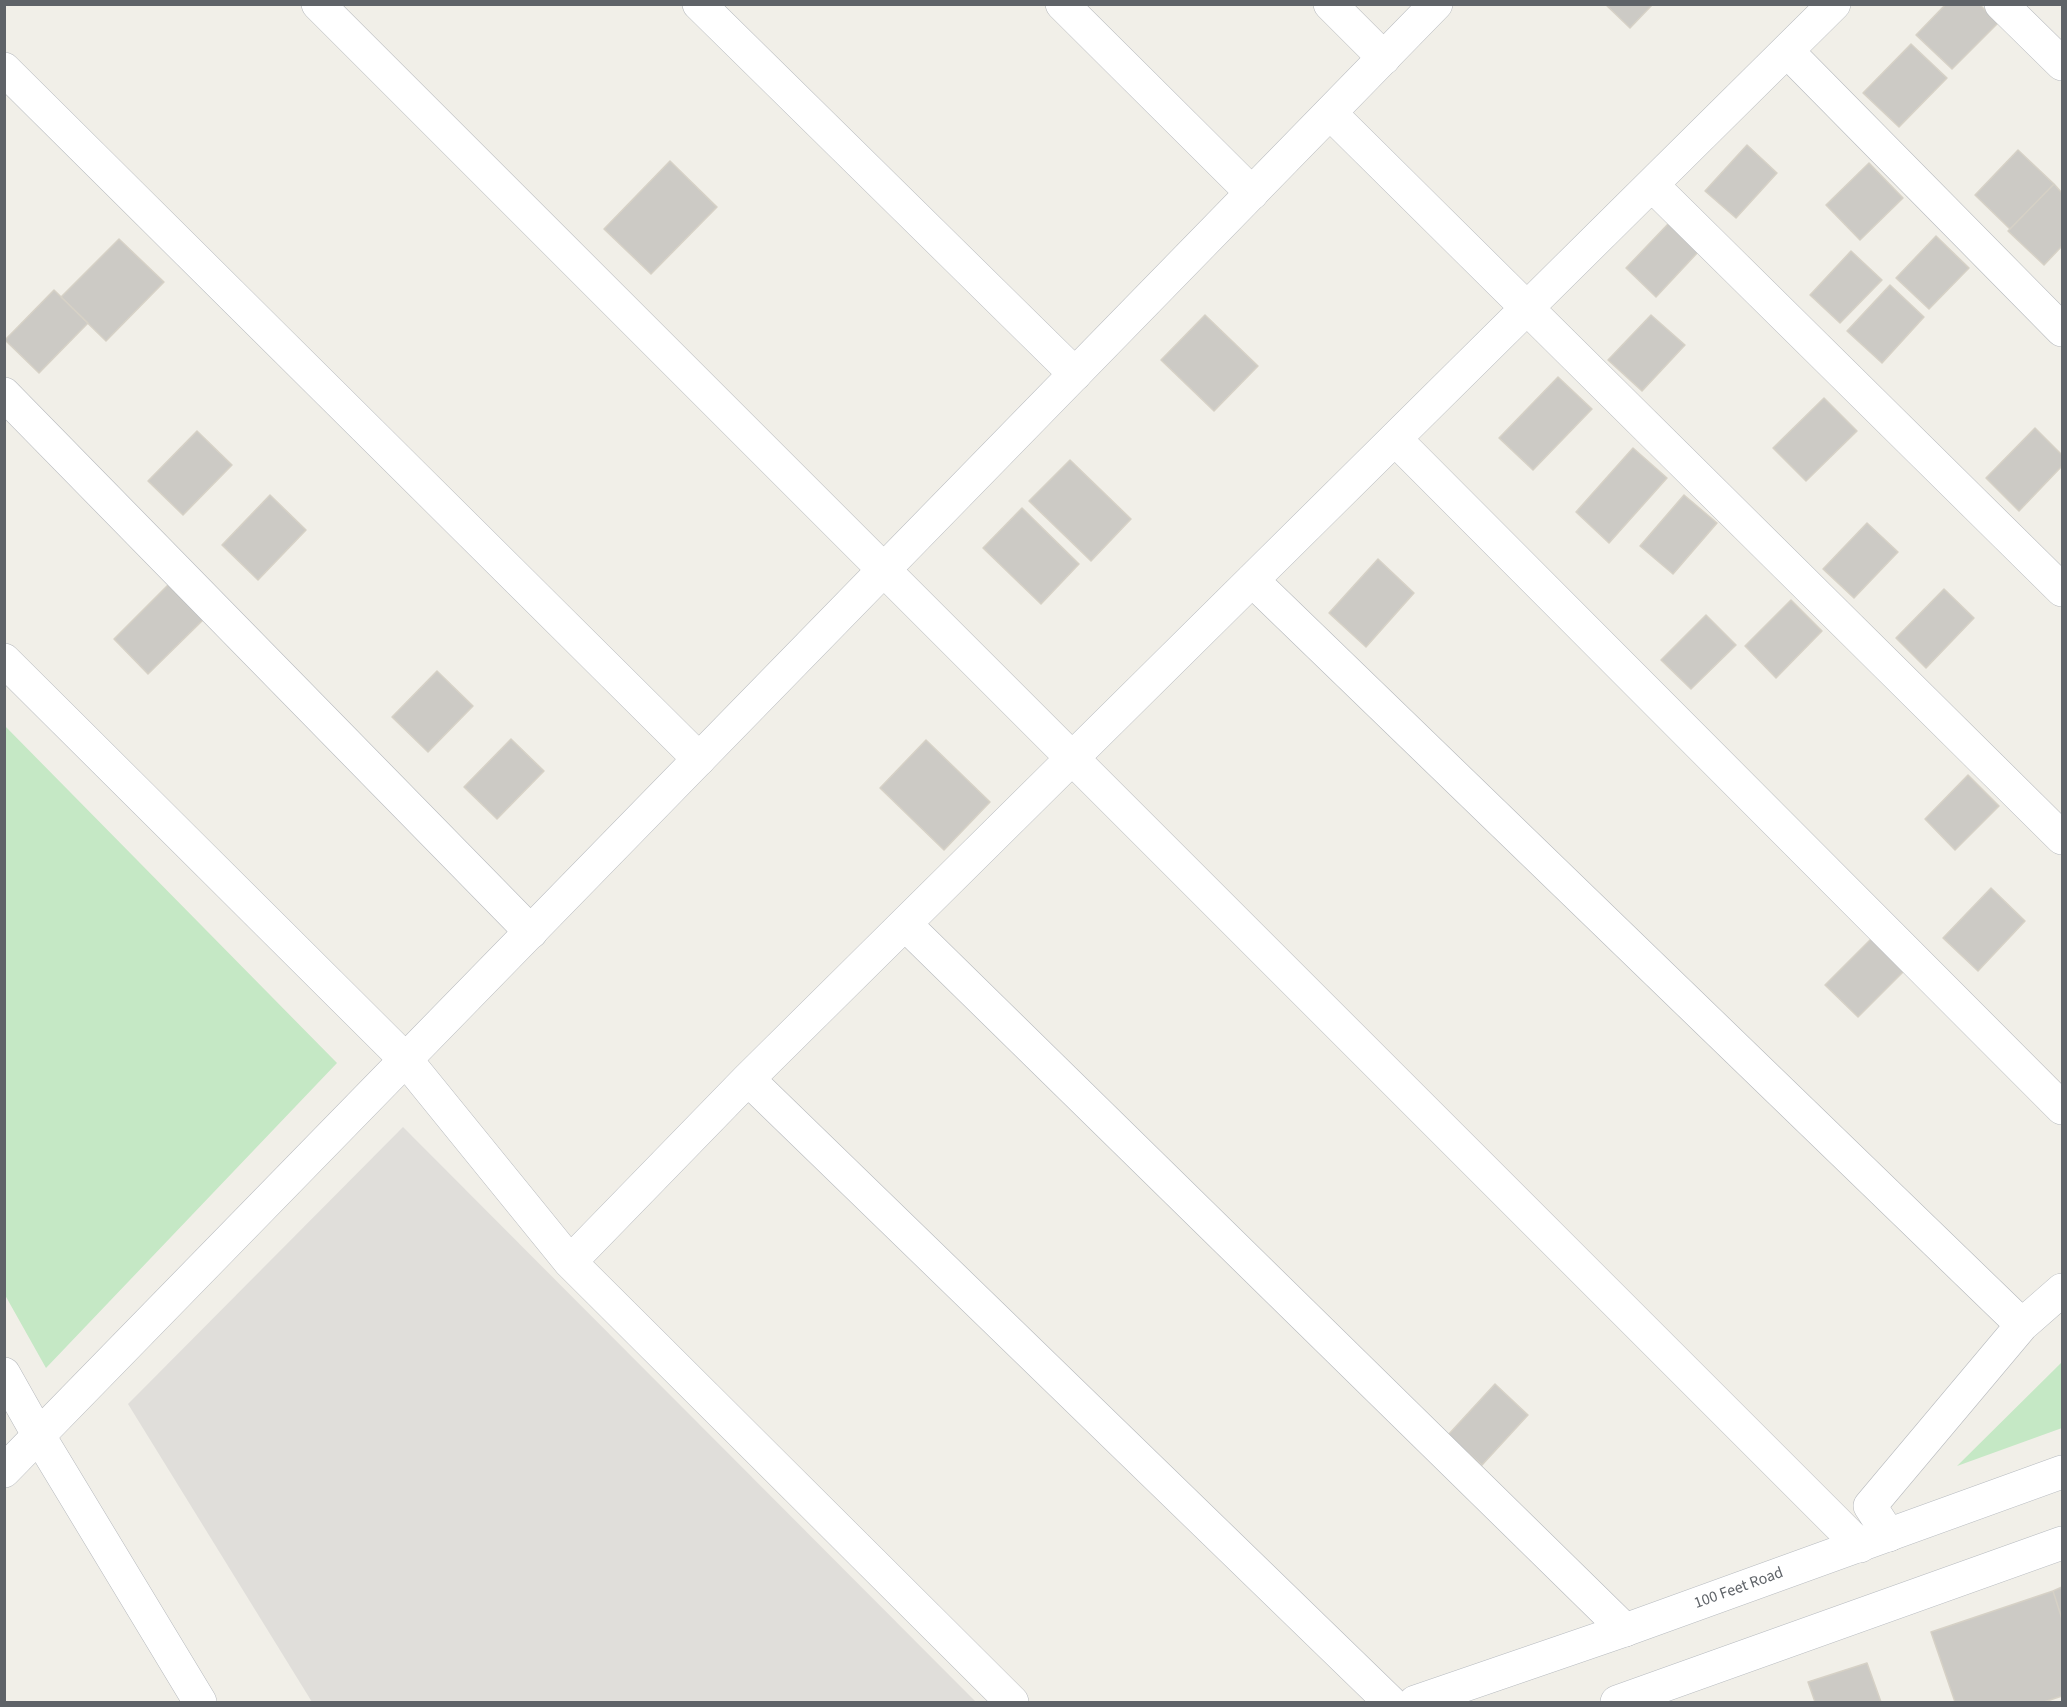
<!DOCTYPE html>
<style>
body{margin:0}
#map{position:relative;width:2067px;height:1707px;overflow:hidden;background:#f1efe8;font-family:"Source Sans 3",sans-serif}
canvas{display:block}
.frame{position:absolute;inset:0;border:6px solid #5f6368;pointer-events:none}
</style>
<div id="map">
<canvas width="2067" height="1707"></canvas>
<div class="frame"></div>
</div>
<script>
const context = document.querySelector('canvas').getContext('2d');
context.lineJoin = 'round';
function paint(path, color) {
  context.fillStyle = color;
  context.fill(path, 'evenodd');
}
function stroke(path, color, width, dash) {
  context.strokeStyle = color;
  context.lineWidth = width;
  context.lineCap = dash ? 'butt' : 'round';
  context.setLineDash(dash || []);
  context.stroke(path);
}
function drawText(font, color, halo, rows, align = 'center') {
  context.font = font + ' "Source Sans 3",sans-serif';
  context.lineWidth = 5;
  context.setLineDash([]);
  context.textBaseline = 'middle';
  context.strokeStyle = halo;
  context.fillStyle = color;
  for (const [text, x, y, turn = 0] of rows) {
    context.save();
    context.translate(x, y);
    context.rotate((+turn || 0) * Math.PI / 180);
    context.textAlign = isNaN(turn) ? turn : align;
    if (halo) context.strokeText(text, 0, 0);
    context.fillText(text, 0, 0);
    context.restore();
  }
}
paint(new Path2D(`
 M 403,1127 L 976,1702 L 312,1702 L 128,1404 Z`), '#e0deda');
paint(new Path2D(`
 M 4,725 L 337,1063 L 46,1368 L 5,1295 Z
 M 2062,1362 L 2062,1428 L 1957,1466 Z`), '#c5e8c5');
const building = new Path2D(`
 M 1605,4 L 1653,4 L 1630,28 Z
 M 1946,4 L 1979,4 L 1998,23 L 1952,69 L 1916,35 Z
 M 1911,44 L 1947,78 L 1899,127 L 1863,93 Z
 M 1747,145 L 1777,173 L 1736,218 L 1705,191 Z
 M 2018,150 L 2054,184 L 2010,229 L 1975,195 Z
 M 670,161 L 717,207 L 651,274 L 604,229 Z
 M 1869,163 L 1903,198 L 1860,240 L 1826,205 Z
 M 2054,184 L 2062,193 L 2062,246 L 2044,265 L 2008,231 Z
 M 1669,223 L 1699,251 L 1656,297 L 1626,268 Z
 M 1936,236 L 1969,268 L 1929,309 L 1896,278 Z
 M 119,239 L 164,282 L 106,341 L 61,297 Z
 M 1851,251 L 1882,280 L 1840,323 L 1810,295 Z
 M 1890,285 L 1924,317 L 1882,363 L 1847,331 Z
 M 54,290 L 88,323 L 39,373 L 5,340 Z
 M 1205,315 L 1258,366 L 1214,411 L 1161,360 Z
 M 1651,315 L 1685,345 L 1642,391 L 1608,360 Z
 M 1558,377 L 1592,409 L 1533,470 L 1499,438 Z
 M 1824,398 L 1857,431 L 1806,481 L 1773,448 Z
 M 2035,428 L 2062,455 L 2062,466 L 2019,511 L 1986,478 Z
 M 197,431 L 232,465 L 183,515 L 148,481 Z
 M 1633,448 L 1667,478 L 1609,543 L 1576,512 Z
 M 1070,460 L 1131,519 L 1091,561 L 1029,501 Z
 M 270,495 L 306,530 L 258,580 L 222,545 Z
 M 1684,495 L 1717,523 L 1673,574 L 1640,546 Z
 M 1022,508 L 1079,564 L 1041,604 L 983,548 Z
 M 1867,523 L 1898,552 L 1854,598 L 1823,569 Z
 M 1378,559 L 1414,593 L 1366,647 L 1329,613 Z
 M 170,583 L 205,618 L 148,674 L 114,639 Z
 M 1944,589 L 1974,618 L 1926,668 L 1896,638 Z
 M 1791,600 L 1822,631 L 1776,678 L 1745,646 Z
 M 1706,615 L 1736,645 L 1691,689 L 1661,660 Z
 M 437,671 L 473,706 L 428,752 L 392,717 Z
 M 511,739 L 544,771 L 497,819 L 464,787 Z
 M 926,740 L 990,802 L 944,850 L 880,788 Z
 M 1968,775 L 1999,806 L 1955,850 L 1925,819 Z
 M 1991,888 L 2025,921 L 1978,971 L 1943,938 Z
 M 1874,936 L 1907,968 L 1858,1017 L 1825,985 Z
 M 1495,1384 L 1528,1415 L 1482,1465 L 1448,1435 Z
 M 2062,1587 L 2062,1619 L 2053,1591 Z
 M 2053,1591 L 2062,1619 L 2062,1696 L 2044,1702 L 1955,1702 L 1931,1632 Z
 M 1867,1663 L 1881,1702 L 1815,1702 L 1808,1682 Z`);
paint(building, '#cccac5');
stroke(building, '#d6d1c6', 1.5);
const minor = new Path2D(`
 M 318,4 L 1860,1546
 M 699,4 L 1075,374
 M 1062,4 L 1252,193
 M 1330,4 L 1384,58
 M 2001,4 L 2062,64
 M 1787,51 L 2062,330
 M 4,69 L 699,759
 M 1330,113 L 2062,838
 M 1652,185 L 2062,590
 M 4,394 L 531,932
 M 1395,439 L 2062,1108
 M 1252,580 L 2022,1325
 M 4,660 L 406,1060 L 570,1262 L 1012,1702
 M 905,924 L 1625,1630
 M 748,1079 L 1390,1702
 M 570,1262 L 748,1079 L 1834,4
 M 4,1374 L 39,1436 L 200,1702
 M 1889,1535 L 1870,1506 L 2022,1325 L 2062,1290`);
const tertiary = new Path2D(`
 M 4,1471 L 1436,4`);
const secondary = new Path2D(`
 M 1415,1702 L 1625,1630 L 2062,1472
 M 1617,1702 L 2062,1543`);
stroke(minor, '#b5b8bc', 34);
stroke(tertiary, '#b5b8bc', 34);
stroke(secondary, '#b6babf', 34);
stroke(minor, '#fff', 33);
stroke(tertiary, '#fff', 33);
stroke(secondary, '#fff', 33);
drawText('16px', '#5f6368', '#fff', [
 ["100 Feet Road",1739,1589,-20]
]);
</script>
